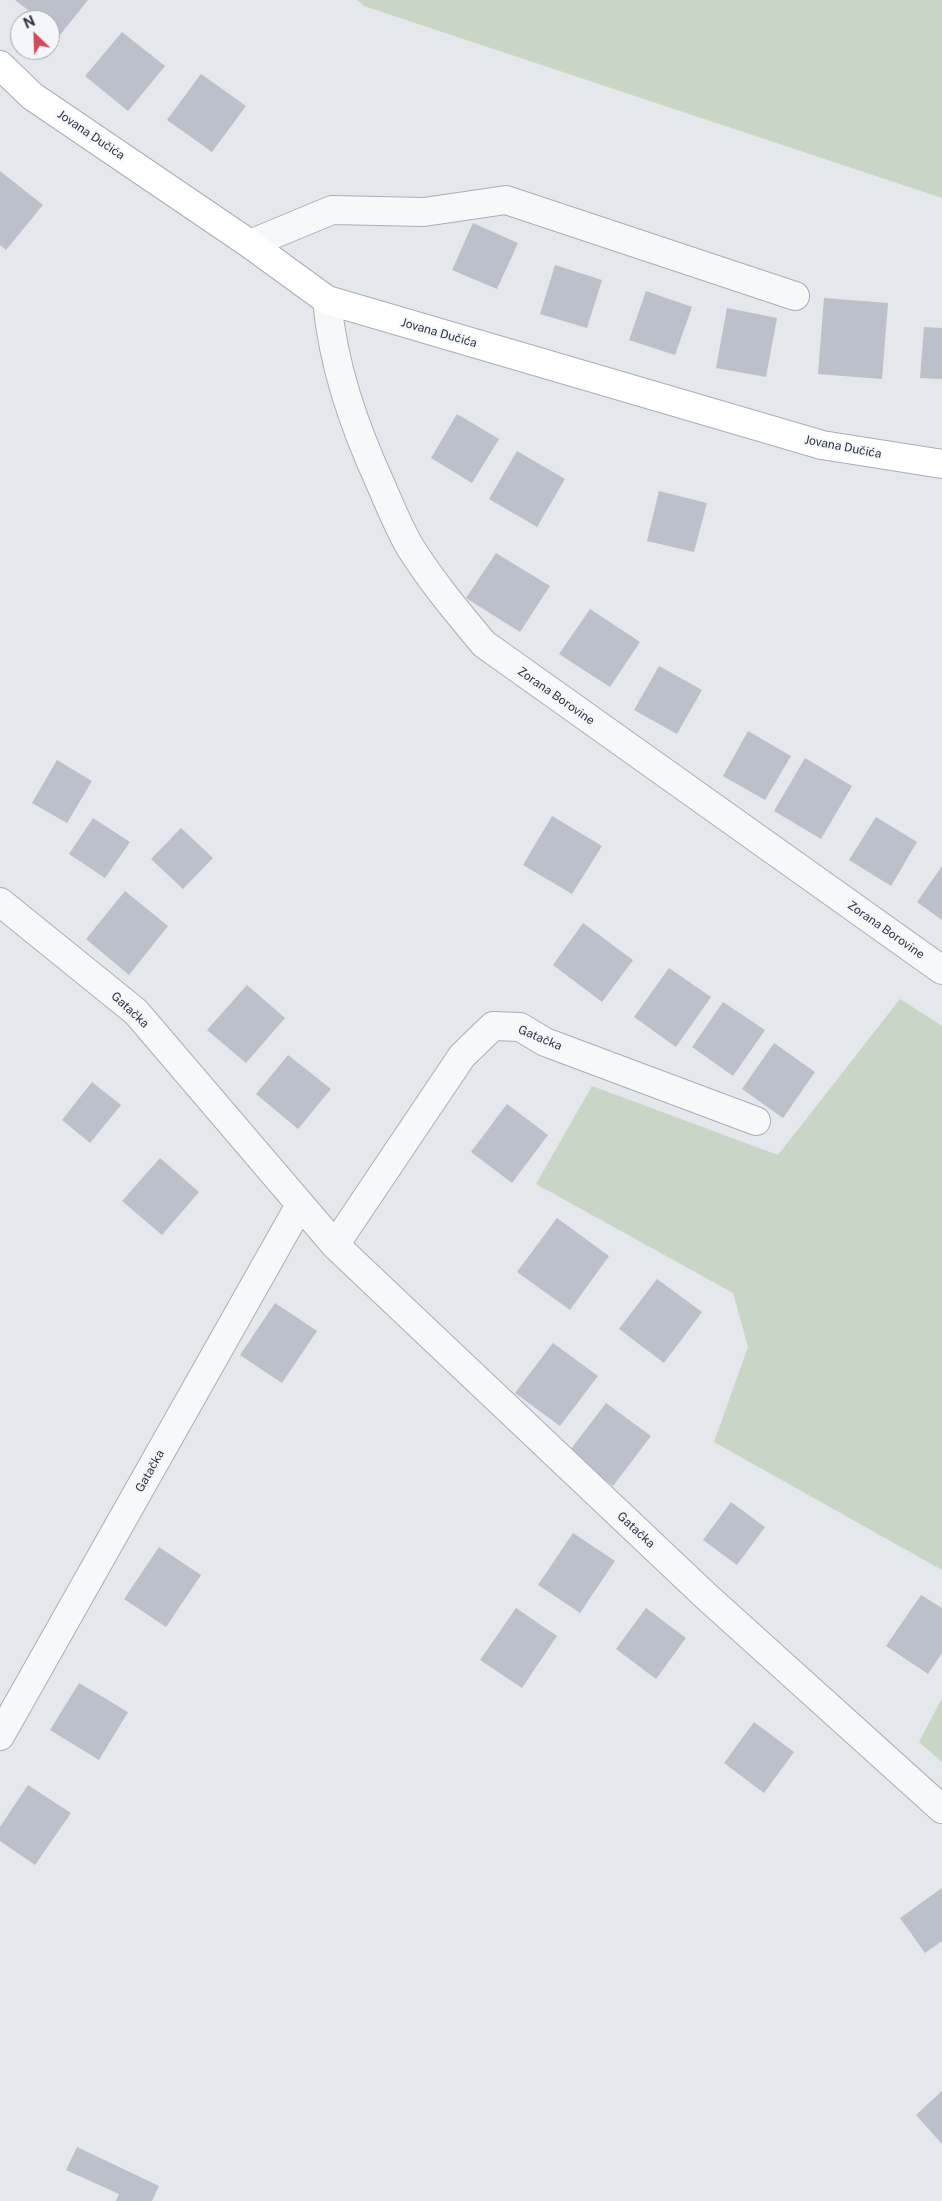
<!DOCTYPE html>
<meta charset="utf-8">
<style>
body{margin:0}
#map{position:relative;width:942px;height:2201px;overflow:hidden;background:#e4e7ec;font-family:"Public Sans",sans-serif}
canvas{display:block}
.north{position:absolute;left:10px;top:10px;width:50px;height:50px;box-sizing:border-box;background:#f4f6f9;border:1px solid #a4a8b1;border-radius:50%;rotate:336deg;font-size:14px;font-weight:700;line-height:20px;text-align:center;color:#2b3445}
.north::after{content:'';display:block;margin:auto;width:18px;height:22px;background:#d1495b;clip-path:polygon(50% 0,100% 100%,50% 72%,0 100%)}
</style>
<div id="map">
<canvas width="942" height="2201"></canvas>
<div class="north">N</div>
</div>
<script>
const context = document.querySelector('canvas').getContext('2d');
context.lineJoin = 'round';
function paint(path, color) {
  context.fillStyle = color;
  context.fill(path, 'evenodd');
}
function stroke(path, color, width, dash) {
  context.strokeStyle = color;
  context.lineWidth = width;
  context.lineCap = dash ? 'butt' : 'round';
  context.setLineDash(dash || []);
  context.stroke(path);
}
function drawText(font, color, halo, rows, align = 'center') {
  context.font = font + ' "Public Sans",sans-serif';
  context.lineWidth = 4;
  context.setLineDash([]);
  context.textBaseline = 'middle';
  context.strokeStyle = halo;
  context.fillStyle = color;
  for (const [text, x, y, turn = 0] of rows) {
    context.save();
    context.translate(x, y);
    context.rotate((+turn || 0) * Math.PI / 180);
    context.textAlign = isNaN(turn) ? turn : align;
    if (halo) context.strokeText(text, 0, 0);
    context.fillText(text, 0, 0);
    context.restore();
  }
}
paint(new Path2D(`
 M 357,0 L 942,0 L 942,198 L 364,6 Z
 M 900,999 L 942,1026 L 942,1570 L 714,1442 L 748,1347 L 733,1293 L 536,1184 L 592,1086 L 778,1155 Z
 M 942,1698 L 942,1762 L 919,1742 Z`), '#c9d6c5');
paint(new Path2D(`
 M 15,0 L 88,0 L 60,35 L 50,27 L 50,20 L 41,20 Z
 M 122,32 L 165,66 L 128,111 L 85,76 Z
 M 201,74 L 246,106 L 212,152 L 167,120 Z
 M 0,171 L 43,205 L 6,250 L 0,245 Z
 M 473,223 L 518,243 L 497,289 L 452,270 Z
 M 555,265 L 602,280 L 587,328 L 540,314 Z
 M 646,291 L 692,307 L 675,355 L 629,340 Z
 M 824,298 L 888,303 L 882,379 L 818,374 Z
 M 727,308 L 777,318 L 766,377 L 716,368 Z
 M 924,327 L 942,328 L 942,379 L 920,378 Z
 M 457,414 L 499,439 L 472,483 L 431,458 Z
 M 517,451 L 565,479 L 537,527 L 489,499 Z
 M 659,491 L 707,503 L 694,552 L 647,541 Z
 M 496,553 L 550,586 L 520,632 L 466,598 Z
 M 590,609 L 640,642 L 610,687 L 559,654 Z
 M 659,666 L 702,690 L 677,734 L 634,710 Z
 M 748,731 L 791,756 L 765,800 L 723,776 Z
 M 805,758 L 852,786 L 821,839 L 774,811 Z
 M 57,760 L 92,781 L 67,823 L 32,803 Z
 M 552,816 L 602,846 L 572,894 L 523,865 Z
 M 876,817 L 917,842 L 891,886 L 849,860 Z
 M 93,818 L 130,842 L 105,878 L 69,854 Z
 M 181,828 L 213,858 L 183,889 L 151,859 Z
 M 942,866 L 942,920 L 917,902 Z
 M 125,891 L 168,926 L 129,975 L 86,939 Z
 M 583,923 L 633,960 L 602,1002 L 553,965 Z
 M 669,968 L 711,997 L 676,1047 L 634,1017 Z
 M 247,985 L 285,1018 L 246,1063 L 207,1030 Z
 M 723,1002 L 765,1030 L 733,1076 L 692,1047 Z
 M 774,1043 L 815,1072 L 783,1118 L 742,1089 Z
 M 288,1055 L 331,1089 L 298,1129 L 256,1094 Z
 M 92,1082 L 121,1105 L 90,1143 L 62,1120 Z
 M 507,1104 L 548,1135 L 512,1183 L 471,1152 Z
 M 160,1158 L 199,1192 L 162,1235 L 122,1201 Z
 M 557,1218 L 609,1256 L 570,1310 L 517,1272 Z
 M 657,1279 L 702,1312 L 664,1363 L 619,1329 Z
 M 275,1303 L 317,1331 L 282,1383 L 240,1355 Z
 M 553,1343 L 598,1376 L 560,1426 L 515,1393 Z
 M 606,1403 L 651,1436 L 613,1486 L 568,1453 Z
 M 731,1502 L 765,1527 L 737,1565 L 703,1540 Z
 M 573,1533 L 615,1561 L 580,1613 L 538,1585 Z
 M 159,1547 L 201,1575 L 166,1627 L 124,1599 Z
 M 921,1595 L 942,1608 L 942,1653 L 928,1674 L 886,1646 Z
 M 516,1608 L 557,1636 L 522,1688 L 480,1660 Z
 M 646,1608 L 686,1638 L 656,1679 L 616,1649 Z
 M 79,1683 L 128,1712 L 99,1760 L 50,1730 Z
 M 754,1722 L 794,1752 L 764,1793 L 724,1763 Z
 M 28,1785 L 71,1813 L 35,1865 L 0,1841 L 0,1827 Z
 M 942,1888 L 942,1941 L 925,1953 L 900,1918 Z
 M 942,2091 L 942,2144 L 916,2115 Z
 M 77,2147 L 159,2186 L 152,2201 L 116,2201 L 119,2194 L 66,2170 Z`), '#bbc0ca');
const minor = new Path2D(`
 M 250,244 L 332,210 L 424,212 L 506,200 L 795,296
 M 327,300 C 333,366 354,426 381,485 C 390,506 399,528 410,547 C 432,582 458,613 484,644 L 942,970
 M 0,902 L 136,1012 L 335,1245 L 707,1597 L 942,1809
 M 335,1245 L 462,1056 L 493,1026 L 520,1027 L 545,1042 L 756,1121
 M 0,1736 L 300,1205`);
const secondary = new Path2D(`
 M 0,65 L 32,96 L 250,244 L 327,300 L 822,445 L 942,464`);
stroke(minor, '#a9aeb7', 30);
stroke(secondary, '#a9aeb7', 30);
stroke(minor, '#f7f8fa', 28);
stroke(secondary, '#fff', 28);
drawText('12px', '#2b3445', '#f4f6f9', [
 ["Jovana Dučića",91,135,34],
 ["Jovana Dučića",439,333,16],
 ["Jovana Dučića",843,447,11],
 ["Zorana Borovine",556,696,35],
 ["Zorana Borovine",886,930,35],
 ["Gatačka",130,1010,43],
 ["Gatačka",540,1038,23],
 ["Gatačka",150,1471,-61],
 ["Gatačka",636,1530,43]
]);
</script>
